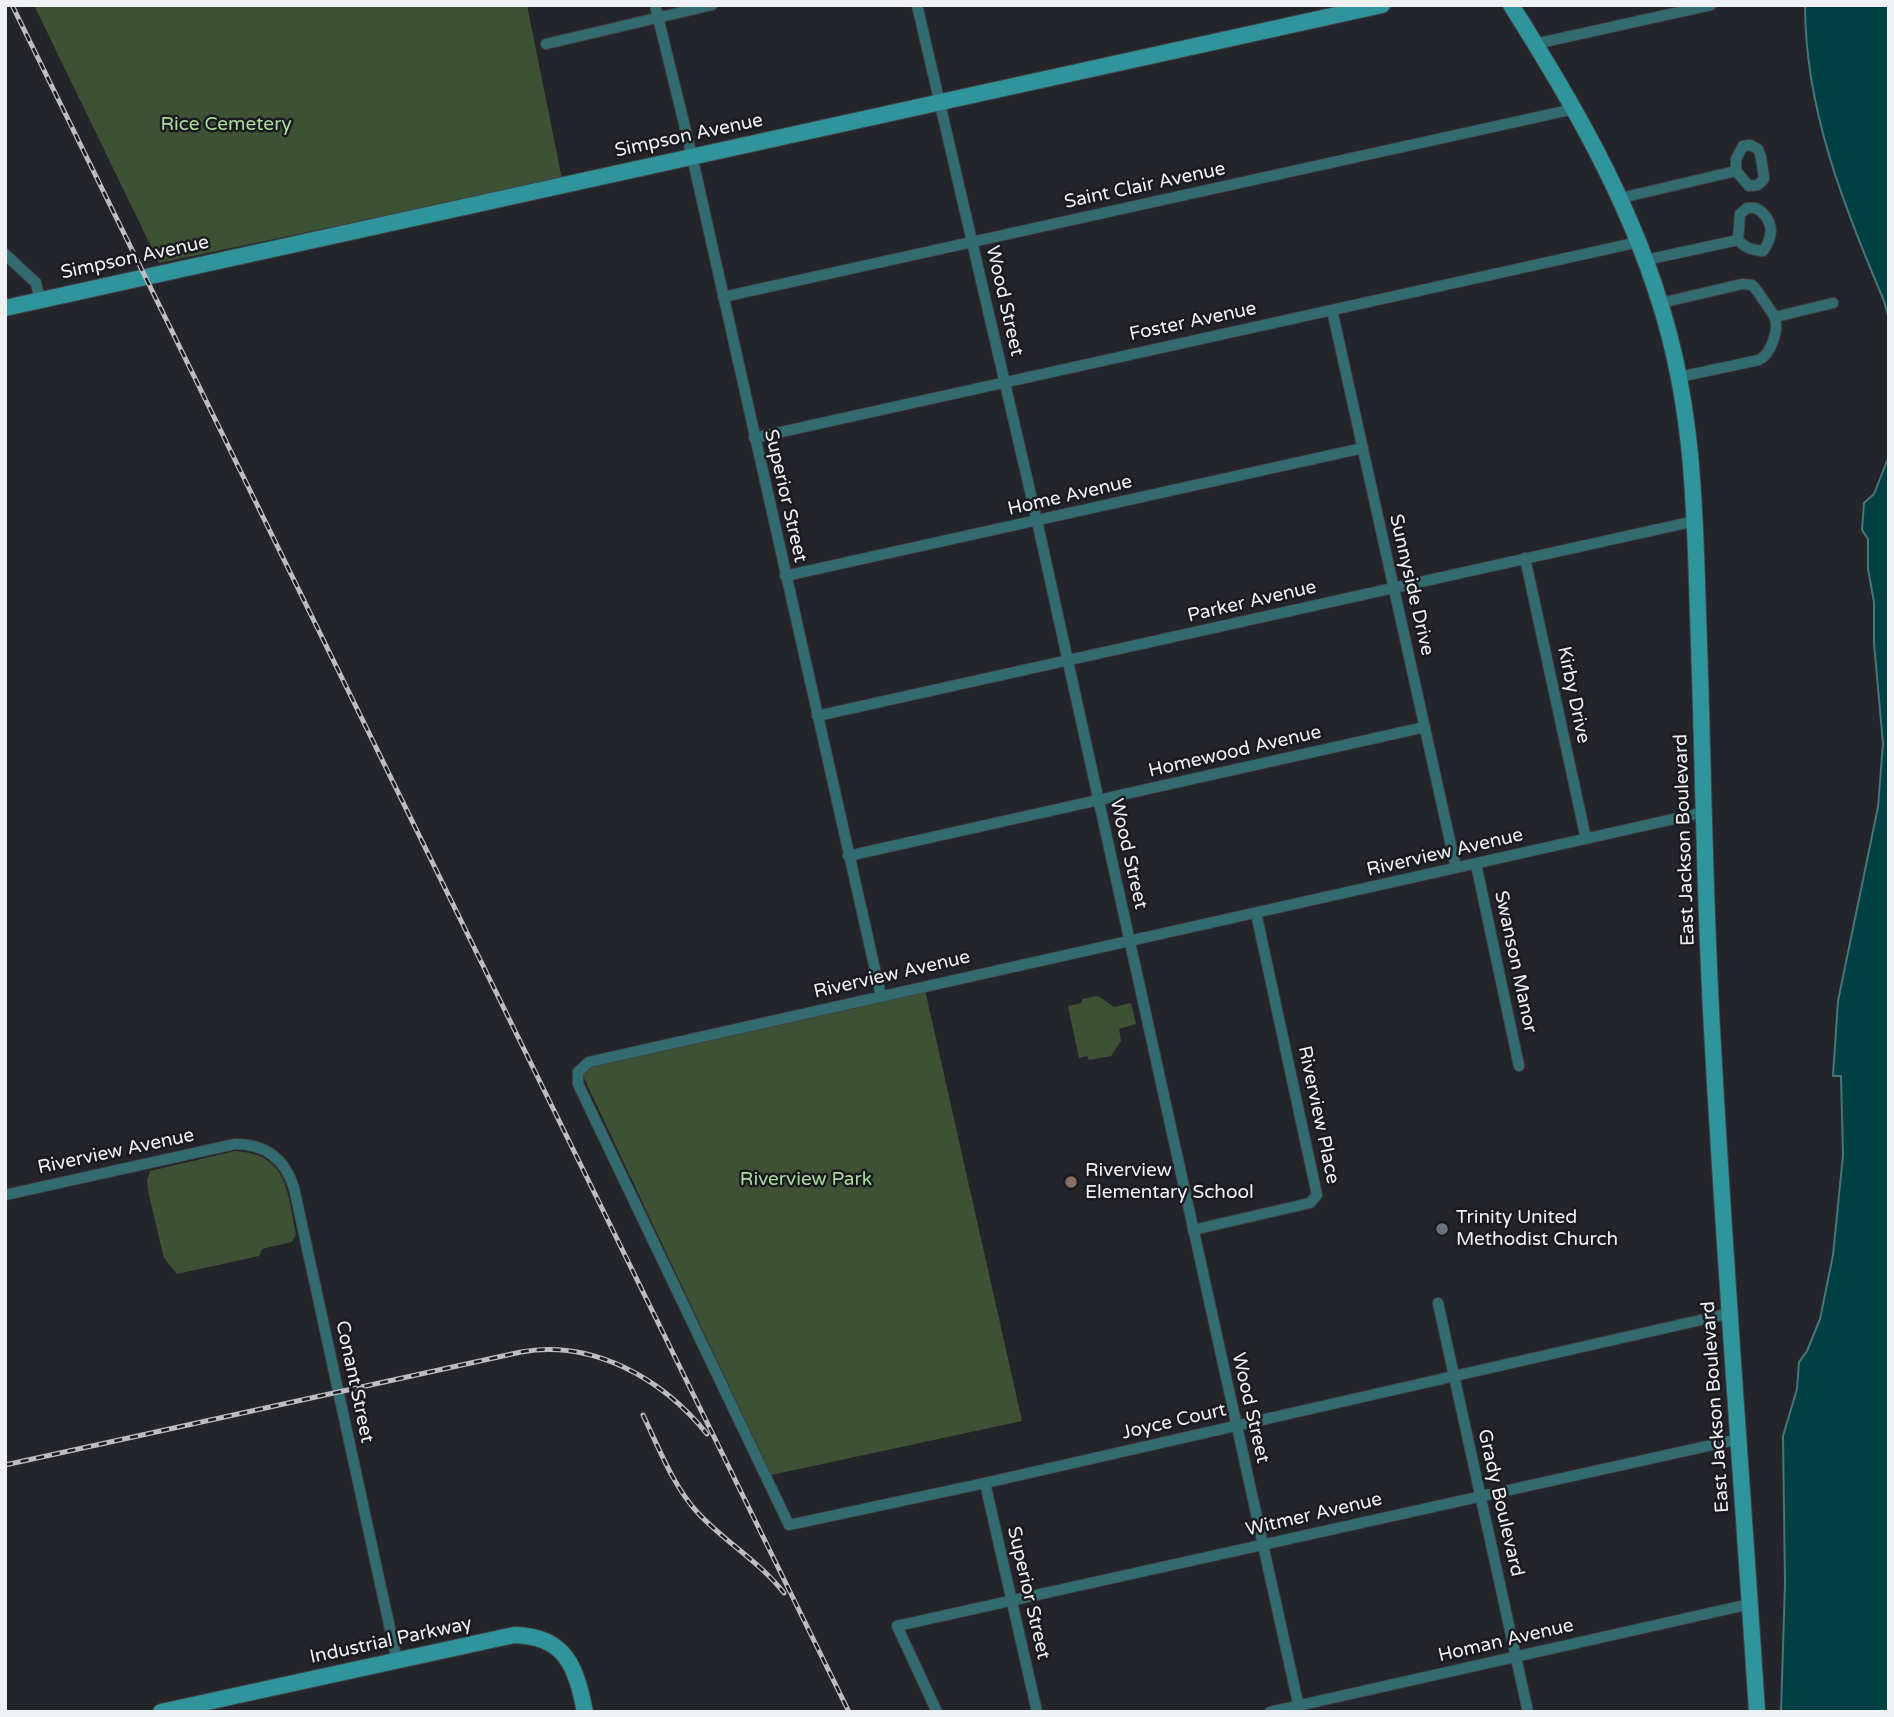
<!DOCTYPE html>
<style>
body{margin:0}
#map{position:relative;width:1894px;height:1717px;overflow:hidden;background:#24252a;font-family:"Varela Round",sans-serif}
canvas{display:block}
.frame{position:absolute;inset:0;border:7px solid #f0f1f4;pointer-events:none}
</style>
<div id="map">
<canvas width="1894" height="1717"></canvas>
<div class="frame"></div>
</div>
<script>
const context = document.querySelector('canvas').getContext('2d');
context.lineJoin = 'round';
function paint(path, color) {
  context.fillStyle = color;
  context.fill(path, 'evenodd');
}
function stroke(path, color, width, dash) {
  context.strokeStyle = color;
  context.lineWidth = width;
  context.lineCap = dash ? 'butt' : 'round';
  context.setLineDash(dash || []);
  context.stroke(path);
}
function drawText(font, color, halo, rows, align = 'center') {
  context.font = font + ' "Varela Round",sans-serif';
  context.lineWidth = 5;
  context.setLineDash([]);
  context.textBaseline = 'middle';
  context.strokeStyle = halo;
  context.fillStyle = color;
  for (const [text, x, y, turn = 0] of rows) {
    context.save();
    context.translate(x, y);
    context.rotate((+turn || 0) * Math.PI / 180);
    context.textAlign = isNaN(turn) ? turn : align;
    if (halo) context.strokeText(text, 0, 0);
    context.fillText(text, 0, 0);
    context.restore();
  }
}
paint(new Path2D(`
 M 34,5 L 527,5 L 562,179 L 159,263 Z
 M 925,990 L 1022,1421 L 771,1475 L 583,1076 L 587,1069 L 594,1065 Z
 M 1098,996 L 1114,1007 L 1131,1003 L 1136,1024 L 1119,1029 L 1121,1041 L 1111,1056 L 1089,1060 L 1087,1056 L 1079,1058 L 1068,1006 L 1082,1003 L 1082,999 Z
 M 235,1151 C 288,1154 287,1191 296,1234 L 292,1242 L 262,1249 L 259,1256 L 177,1274 L 164,1258 L 148,1191 L 147,1181 L 150,1171 Z`), '#3d5235');
const water = new Path2D(`
 M 1805,5 L 1889,5 L 1889,319 L 1884,301 C 1844,207 1805,109 1805,5 Z
 M 1889,456 L 1889,1712 L 1781,1712 L 1785,1583 L 1783,1436 L 1797,1389 L 1799,1362 L 1807,1351 L 1820,1319 L 1833,1255 L 1843,1155 L 1841,1076 L 1833,1076 L 1838,1001 L 1878,807 L 1883,744 L 1874,643 L 1874,602 L 1868,569 L 1868,539 L 1862,530 L 1864,503 L 1874,494 Z`);
paint(water, '#004043');
stroke(water, '#487578', 2);
const street = new Path2D(`
 M 655,5 L 692,156 L 881,996
 M 917,5 L 1037,521 L 1300,1712
 M 546,44 L 712,5
 M 1535,44 L 1711,5
 M 1750,145 L 1758,149 L 1761,157 L 1764,179 L 1758,185 L 1749,186 L 1736,171 L 1736,159 L 1743,146 Z
 M 1621,198 L 1736,171
 M 1747,208 L 1756,208 C 1773,218 1775,235 1763,251 C 1752,250 1745,248 1738,240 L 1740,214 Z
 M 5,254 L 36,283 L 40,300
 M 1646,260 L 1738,240
 M 723,297 L 1574,109
 M 1661,303 L 1742,284 L 1752,285 C 1755,287 1773,314 1774,316 C 1780,329 1771,354 1759,360 L 1679,377
 M 1332,310 L 1456,868
 M 1775,317 L 1833,303
 M 754,438 L 1639,242
 M 1525,558 L 1586,839
 M 785,576 L 1363,448
 M 817,716 L 1695,521
 M 1705,812 L 589,1062 L 578,1072 L 578,1084 L 789,1525 L 985,1483 L 1731,1313
 M 848,856 L 1425,727
 M 1476,864 L 1519,1066
 M 5,1195 L 235,1144 C 266,1144 285,1159 294,1188 L 397,1661
 M 1193,1230 L 1310,1203 L 1317,1195 L 1256,913
 M 1438,1303 L 1528,1712
 M 985,1483 L 1037,1712
 M 937,1712 L 897,1626 L 1739,1439
 M 1270,1712 L 1750,1604`);
const secondary = new Path2D(`
 M 1511,5 C 1571,100 1627,196 1660,303 C 1693,406 1695,508 1698,615 C 1703,747 1704,879 1711,1010 C 1723,1244 1742,1478 1757,1712
 M 5,308 L 1382,5
 M 161,1712 L 514,1635 C 566,1636 576,1667 585,1712`);
stroke(street, '#414246', 12);
stroke(secondary, '#414246', 18);
stroke(street, '#336c70', 10);
stroke(secondary, '#2f949b', 16);
const rail = new Path2D(`
 M 12,5 L 849,1712
 M 643,1415 C 659,1448 673,1486 698,1513 C 725,1542 760,1562 784,1593
 M 5,1465 L 521,1352 C 593,1339 663,1379 707,1434`);
stroke(rail, '#bcbdc1', 5);
stroke(rail, '#1a1b21', 2.5, [8]);
for (const [x, y, r, color] of [
 [1071,1182,7,"#8d6e63"],
 [1442,1229,7,"#6b7280"]
]) {
  const dot = new Path2D();
  dot.arc(x, y, r, 0, 2 * Math.PI);
  context.fillStyle = color;
  context.fill(dot);
  stroke(dot, '#1a1b21', 2.5);
}
drawText('19px', '#abdc99', '#1a1b21', [
 ["Rice Cemetery",226,125],
 ["Riverview Park",806,1180]
]);
drawText('19px', '#f0f1f4', '#1a1b21', [
 ["Simpson Avenue",689,136,-12],
 ["Saint Clair Avenue",1145,186,-12],
 ["Simpson Avenue",135,258,-12],
 ["Wood Street",1004,301,77],
 ["Foster Avenue",1193,322,-12],
 ["Superior Street",785,496,77],
 ["Home Avenue",1070,496,-13],
 ["Sunnyside Drive",1411,585,77],
 ["Parker Avenue",1252,602,-13],
 ["Kirby Drive",1573,695,78],
 ["Homewood Avenue",1235,752,-13],
 ["East Jackson Boulevard",1685,840,-92],
 ["Riverview Avenue",1445,853,-13],
 ["Wood Street",1128,854,77],
 ["Swanson Manor",1515,962,78],
 ["Riverview Avenue",892,975,-13],
 ["Riverview Place",1318,1115,78],
 ["Riverview Avenue",116,1152,-12],
 ["Conant Street",354,1382,78],
 ["East Jackson Boulevard",1716,1407,-94],
 ["Wood Street",1250,1408,77],
 ["Joyce Court",1174,1422,-13],
 ["Grady Boulevard",1500,1503,77],
 ["Witmer Avenue",1314,1515,-13],
 ["Superior Street",1028,1593,77],
 ["Industrial Parkway",391,1641,-12],
 ["Homan Avenue",1506,1641,-13]
]);
drawText('19px', '#f0f1f4', '#1a1b21', [
 ["Riverview",1085,1171],
 ["Elementary School",1085,1193],
 ["Trinity United",1456,1218],
 ["Methodist Church",1456,1240]
], 'left');
</script>
